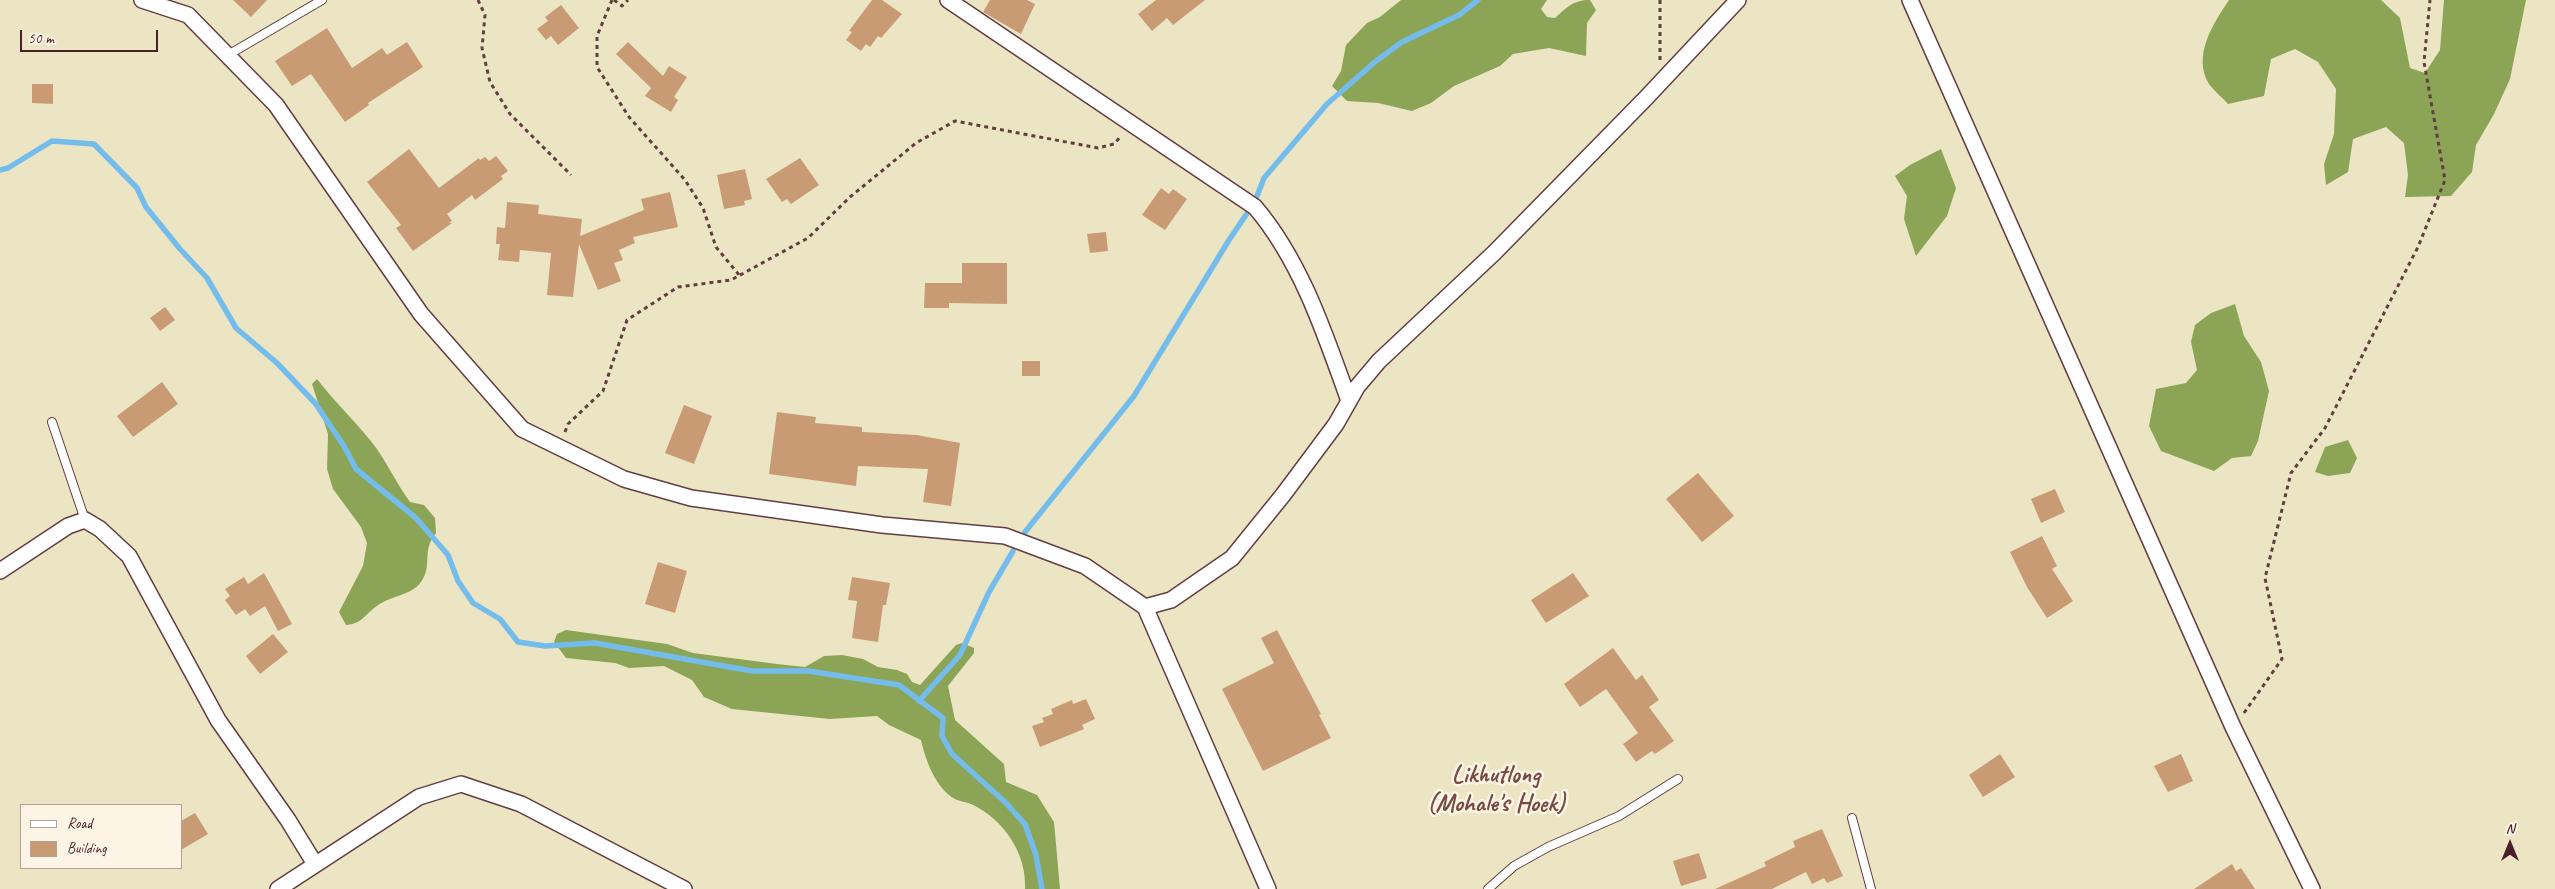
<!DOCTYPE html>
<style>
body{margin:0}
#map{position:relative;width:2555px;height:889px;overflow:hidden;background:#ece5c4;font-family:Caveat,sans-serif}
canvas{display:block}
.legend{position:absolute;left:20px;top:804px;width:162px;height:65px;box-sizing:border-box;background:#fcf5e5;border:1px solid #b59f9b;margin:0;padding:6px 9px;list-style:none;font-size:15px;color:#4a1f2b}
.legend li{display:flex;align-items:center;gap:10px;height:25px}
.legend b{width:25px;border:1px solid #b59f9b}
.north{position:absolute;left:2485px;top:819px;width:50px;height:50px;-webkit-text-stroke:4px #fcf5e5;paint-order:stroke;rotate:0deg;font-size:14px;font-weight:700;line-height:20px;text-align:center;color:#4a1f2b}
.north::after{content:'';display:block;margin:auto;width:18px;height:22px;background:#4a1f2b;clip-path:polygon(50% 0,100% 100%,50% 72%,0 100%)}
.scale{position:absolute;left:20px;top:30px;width:138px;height:22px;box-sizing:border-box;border:2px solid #4a1f2b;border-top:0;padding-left:6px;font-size:15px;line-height:18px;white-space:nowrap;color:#4a1f2b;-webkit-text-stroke:4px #fcf5e5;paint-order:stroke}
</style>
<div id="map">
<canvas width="2555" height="889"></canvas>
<ul class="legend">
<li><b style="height:6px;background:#fff"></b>Road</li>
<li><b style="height:14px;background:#c99b75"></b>Building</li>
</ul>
<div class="north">N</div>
<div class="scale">50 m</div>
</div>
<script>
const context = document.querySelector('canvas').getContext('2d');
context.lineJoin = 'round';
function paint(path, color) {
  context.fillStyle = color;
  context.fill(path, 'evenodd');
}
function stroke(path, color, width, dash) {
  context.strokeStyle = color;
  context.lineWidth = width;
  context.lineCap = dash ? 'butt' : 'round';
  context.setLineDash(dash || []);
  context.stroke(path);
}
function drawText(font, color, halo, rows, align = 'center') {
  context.font = font + ' Caveat,sans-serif';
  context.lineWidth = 5;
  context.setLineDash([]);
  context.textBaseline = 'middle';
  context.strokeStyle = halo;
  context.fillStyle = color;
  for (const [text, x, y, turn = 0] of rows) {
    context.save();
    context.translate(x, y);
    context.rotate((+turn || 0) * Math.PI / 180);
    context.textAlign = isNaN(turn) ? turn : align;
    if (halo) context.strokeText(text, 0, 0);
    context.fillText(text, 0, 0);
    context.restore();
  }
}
paint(new Path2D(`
 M 1401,0 L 1547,0 L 1541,9 L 1547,17 L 1555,18 C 1566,8 1573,0 1590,0 L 1596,10 L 1587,23 L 1586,56 L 1549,48 L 1513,54 L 1500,66 L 1454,86 L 1431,103 L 1412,111 L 1378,103 L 1347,101 L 1332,86 L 1341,71 L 1346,45 L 1367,23 L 1380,17 Z
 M 2229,0 L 2381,0 L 2400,18 L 2410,68 L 2425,73 L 2440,50 L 2444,0 L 2526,0 L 2510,79 L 2494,114 L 2476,145 L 2472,172 L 2451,196 L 2405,197 L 2408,175 L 2404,143 L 2386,127 L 2353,139 L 2348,172 L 2326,185 L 2324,164 L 2334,134 L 2336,89 L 2318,62 L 2295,49 L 2271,59 L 2264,96 L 2228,104 C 2223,98 2214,91 2209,84 C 2192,56 2213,24 2229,0 Z
 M 1941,149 L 1956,188 L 1947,216 L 1916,256 L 1904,219 L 1907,196 L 1895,176 L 1910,165 Z
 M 2235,304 L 2244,336 L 2261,362 L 2269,391 L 2258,441 L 2251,456 L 2232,458 L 2214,471 L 2161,451 L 2149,426 L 2156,389 L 2186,383 L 2197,370 L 2191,342 L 2195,325 L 2211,313 Z
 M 317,379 C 333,400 353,419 370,440 C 386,459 395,482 410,502 L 424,505 L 435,518 L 436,533 C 421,551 433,565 421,582 C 411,596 389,596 377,606 C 365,614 362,624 346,625 L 339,612 L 363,566 L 367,543 L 361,527 L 333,489 L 327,469 L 328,434 L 312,384 Z
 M 2348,440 L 2357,458 L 2350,473 L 2328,476 L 2315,472 L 2325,447 Z
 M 566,630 L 667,644 L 693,653 L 777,664 L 805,667 L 824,656 L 842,655 L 863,659 L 878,667 L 897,670 L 907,674 L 912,682 L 920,685 L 956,645 L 962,643 L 974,648 L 974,653 L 948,686 L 955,720 L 1004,764 L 1006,782 L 1037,795 L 1054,822 L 1060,889 L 1025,889 C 1027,854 1004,820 973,805 C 968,802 961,802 955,799 C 936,789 925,759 921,740 L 889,725 L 877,716 L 830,719 L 732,709 L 704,697 L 692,680 L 664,666 L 629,668 L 615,663 L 566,658 L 554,642 L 557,634 Z`), '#8ba456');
stroke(new Path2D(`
 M 0,170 L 8,168 L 52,141 L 94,144 L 137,188 L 146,207 L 180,249 L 207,278 L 236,328 L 277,363 L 315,403 L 344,446 L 356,469 L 416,518 L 448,555 L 458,581 L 473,603 L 500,619 L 518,642 L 545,646 L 595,643 L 752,671 L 808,671 L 899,685 L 943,718 L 942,736 L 952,754 L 1005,802 L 1025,824 L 1036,855 L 1042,889
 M 1257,196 L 1264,178 L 1327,104 L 1376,61 L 1402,42 L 1459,15 L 1478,0
 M 1025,532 L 1134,396 L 1229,240 L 1248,212
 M 919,701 L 960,655 L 989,592 L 1013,551`), '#74bcec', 5.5);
paint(new Path2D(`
 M 233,0 L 267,0 L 251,17 Z
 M 872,0 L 882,0 L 902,14 L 881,38 L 878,36 L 870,47 L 866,44 L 861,51 L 846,40 L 852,32 L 849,31 Z
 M 990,0 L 1027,0 L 1035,4 L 1021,34 L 983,12 Z
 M 1156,0 L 1205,0 L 1173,25 L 1167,18 L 1152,31 L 1138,14 Z
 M 561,5 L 579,28 L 558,45 L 551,36 L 546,40 L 537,29 L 548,21 L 545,17 Z
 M 327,28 L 352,68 L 382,48 L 387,55 L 407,42 L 423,67 L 368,103 L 369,105 L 345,122 L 311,74 L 292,86 L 275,61 Z
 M 628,42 L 663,76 L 669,66 L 687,77 L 674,97 L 678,100 L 671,112 L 645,96 L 651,88 L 616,54 Z
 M 32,84 L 53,84 L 53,104 L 32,103 Z
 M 409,149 L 439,188 L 479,158 L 480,160 L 485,157 L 489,161 L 496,156 L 508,171 L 501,176 L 503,179 L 475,200 L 472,195 L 447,214 L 452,221 L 449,223 L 452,223 L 413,251 L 396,228 L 401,225 L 367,182 Z
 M 800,158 L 819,185 L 791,204 L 787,199 L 782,202 L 766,179 Z
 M 745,169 L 752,199 L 744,201 L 745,205 L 724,209 L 717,175 Z
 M 1161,188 L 1169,194 L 1173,189 L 1187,199 L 1165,230 L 1142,215 Z
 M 670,192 L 678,227 L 633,237 L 635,243 L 619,250 L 623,260 L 614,263 L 621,281 L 598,290 L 579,244 L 573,297 L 547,295 L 551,253 L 520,250 L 519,262 L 498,260 L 500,244 L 496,244 L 497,227 L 505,228 L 507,202 L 539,205 L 538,214 L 582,219 L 580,236 L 644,210 L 641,199 Z
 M 1106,232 L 1108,251 L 1090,253 L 1087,234 Z
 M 962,263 L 1007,263 L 1007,304 L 949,303 L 949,308 L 924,308 L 925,283 L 962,283 Z
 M 165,307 L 175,320 L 160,331 L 150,318 Z
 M 1022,361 L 1040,361 L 1040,376 L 1022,376 Z
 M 162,382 L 178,404 L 133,437 L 117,416 Z
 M 684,405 L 712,416 L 694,464 L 665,453 Z
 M 777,412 L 816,417 L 815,423 L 862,427 L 862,432 L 917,435 L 960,443 L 951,506 L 923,502 L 928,469 L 858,466 L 856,486 L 769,474 Z
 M 1698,473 L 1734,516 L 1702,542 L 1666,499 Z
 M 2055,489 L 2065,512 L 2041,523 L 2031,499 Z
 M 2042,536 L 2057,566 L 2052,569 L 2073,601 L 2047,618 L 2027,587 L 2010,552 Z
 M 658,562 L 687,571 L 675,613 L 645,604 Z
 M 264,573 L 292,624 L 278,631 L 265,606 L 250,616 L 245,609 L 236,615 L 225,600 L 230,596 L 225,589 L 244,577 L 248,584 Z
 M 1573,573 L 1589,596 L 1546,623 L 1531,600 Z
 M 852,577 L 890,583 L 886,605 L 883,605 L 878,642 L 852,638 L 857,601 L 848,600 Z
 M 1277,630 L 1321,714 L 1319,715 L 1331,738 L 1263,771 L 1222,689 L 1274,663 L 1261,638 Z
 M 273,634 L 288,652 L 260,674 L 246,656 Z
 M 1613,648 L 1636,680 L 1642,675 L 1659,700 L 1649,707 L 1674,741 L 1655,754 L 1652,751 L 1636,762 L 1623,744 L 1638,733 L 1606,689 L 1580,707 L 1564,684 Z
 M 1086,699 L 1095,719 L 1082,725 L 1084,729 L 1040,747 L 1032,726 L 1044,722 L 1042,718 L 1053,714 L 1051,709 L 1072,700 L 1073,704 Z
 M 2000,754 L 2015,777 L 1983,797 L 1969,775 Z
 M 2181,754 L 2193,781 L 2168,792 L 2154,766 Z
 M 195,813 L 208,834 L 181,850 L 181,821 Z
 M 1822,829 L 1843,876 L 1827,883 L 1824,878 L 1812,884 L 1806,872 L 1772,889 L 1715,889 L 1766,866 L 1764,862 L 1795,847 L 1793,841 Z
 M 1699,853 L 1707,878 L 1681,886 L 1673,861 Z
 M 2232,864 L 2236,871 L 2241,868 L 2255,889 L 2194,889 Z`), '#c99b75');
const service = new Path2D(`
 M 228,55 L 322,0
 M 52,422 L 85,520
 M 1852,818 L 1871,889
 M 1488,889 L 1514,866 L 1548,847 L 1619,816 L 1678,779`);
const minor = new Path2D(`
 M 142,0 L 188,15 L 276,105 L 421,314 L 522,429 L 624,479 L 691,498 L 882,525 L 1005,536 L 1085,566 L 1145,607 L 1268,889
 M 948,0 L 1255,207 C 1301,261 1325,334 1349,401
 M 1910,0 L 2233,727 L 2312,889
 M 0,571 L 68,526 L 85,520 L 100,529 L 129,556 L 218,720 L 288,820 L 315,864
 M 1145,607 L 1171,600 L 1232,558 L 1283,495 L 1336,424 L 1357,387 L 1379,361 L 1494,253 L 1645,99 L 1738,0
 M 278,889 L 419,797 L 461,784 L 521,804 L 684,889`);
stroke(service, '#623d42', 10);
stroke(minor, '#623d42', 18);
stroke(new Path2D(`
 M 478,0 L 485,15 L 482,48 L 490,82 L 510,114 L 571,175
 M 612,0 L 597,36 L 597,67 L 629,117 L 685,180 L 703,208 L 716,247 L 740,276
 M 614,0 L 622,6 L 628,0
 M 1660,0 L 1660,60
 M 565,432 L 568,424 L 603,391 L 627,320 L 678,287 L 731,280 L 808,238 L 850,197 L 916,143 L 955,121 L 1098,148 L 1114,144 L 1121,136
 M 2244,713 L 2282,659 L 2265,578 L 2291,473 L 2325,428 L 2418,247 L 2445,180 L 2424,62 L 2430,0`), '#623d42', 3, [4, 4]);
stroke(service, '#fff', 8);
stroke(minor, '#fff', 15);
drawText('bold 25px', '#764a45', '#fcf5e5', [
 ["Likhutlong",1496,775],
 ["(Mohale's Hoek)",1496,804]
]);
</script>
